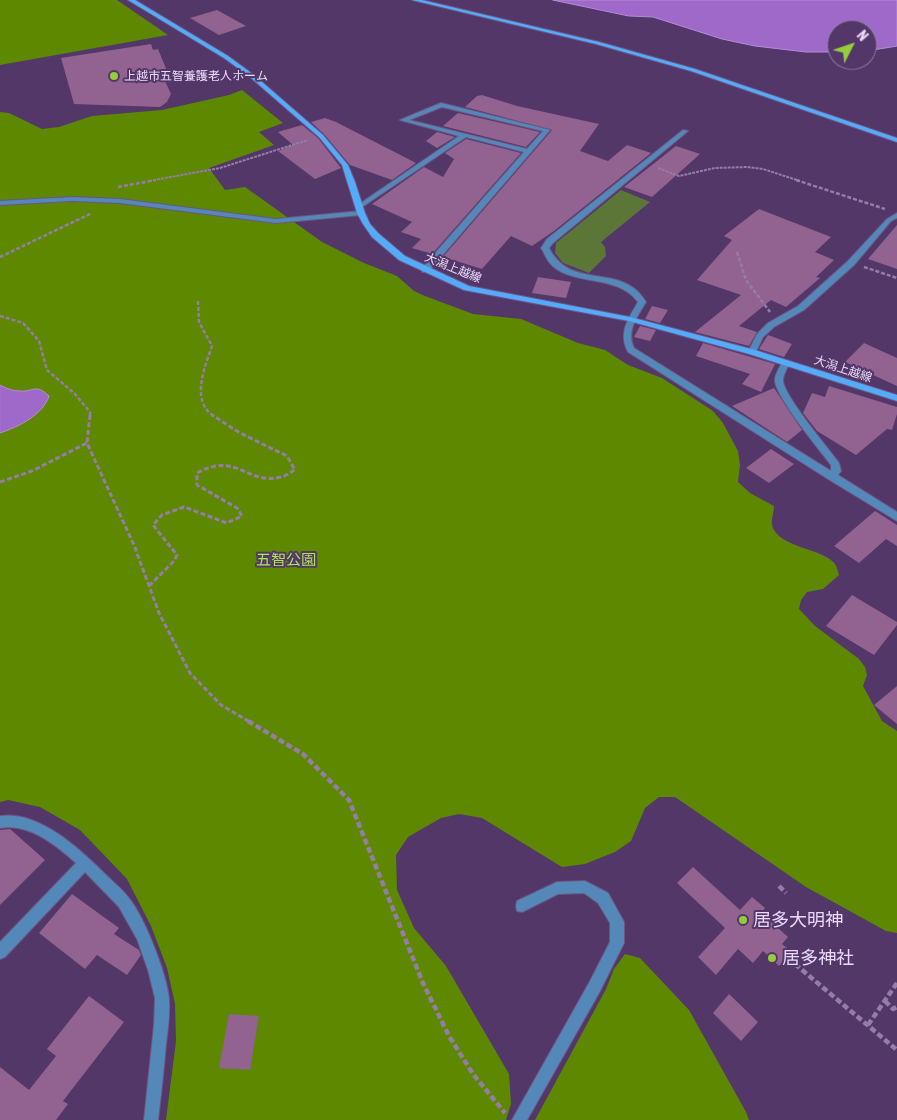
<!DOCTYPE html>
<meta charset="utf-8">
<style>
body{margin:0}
#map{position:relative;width:897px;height:1120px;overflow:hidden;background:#533769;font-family:"Asap Condensed",sans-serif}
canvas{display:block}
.north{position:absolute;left:827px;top:20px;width:50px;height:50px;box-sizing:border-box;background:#533769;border:1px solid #8f78a3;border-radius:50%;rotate:49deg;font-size:14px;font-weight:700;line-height:20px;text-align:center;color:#eadaf9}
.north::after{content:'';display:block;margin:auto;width:18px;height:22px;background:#95cc3a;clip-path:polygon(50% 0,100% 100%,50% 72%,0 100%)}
</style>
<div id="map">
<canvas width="897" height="1120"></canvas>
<div class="north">N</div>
</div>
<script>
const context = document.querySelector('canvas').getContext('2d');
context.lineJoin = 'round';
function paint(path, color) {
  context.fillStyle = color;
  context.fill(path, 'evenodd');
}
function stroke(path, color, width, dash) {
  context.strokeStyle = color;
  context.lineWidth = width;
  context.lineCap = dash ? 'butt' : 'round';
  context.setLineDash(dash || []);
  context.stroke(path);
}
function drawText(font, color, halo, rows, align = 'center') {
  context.font = font + ' "Asap Condensed","Noto Sans JP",sans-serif';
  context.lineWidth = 4;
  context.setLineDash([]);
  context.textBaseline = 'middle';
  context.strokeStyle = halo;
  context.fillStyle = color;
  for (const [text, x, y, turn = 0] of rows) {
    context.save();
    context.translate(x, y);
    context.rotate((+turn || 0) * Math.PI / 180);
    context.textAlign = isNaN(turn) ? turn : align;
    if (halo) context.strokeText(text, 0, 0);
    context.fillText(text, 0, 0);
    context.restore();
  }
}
paint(new Path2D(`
 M 621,190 L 650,202 L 601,242 L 605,247 L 606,256 L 589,273 L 563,263 L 555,253 L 556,243 Z`), '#5c7638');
paint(new Path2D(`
 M 0,0 L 117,0 L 168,35 L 0,65 Z
 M 242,90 L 283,123 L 259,132 L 274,145 L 209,168 L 225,190 L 245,187 L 322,242 L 364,263 L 397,276 L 414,291 L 425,296 L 473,314 L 521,319 L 578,343 L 605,350 L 628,365 L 662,378 L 713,411 L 723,423 L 738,451 L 740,465 L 738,482 L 750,493 L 774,506 C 774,512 771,520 772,525 C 777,548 824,548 835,564 C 837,567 838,572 839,575 L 823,589 L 807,592 L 801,600 L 799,609 L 815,626 L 859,659 L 865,667 L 867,675 L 863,686 L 882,721 L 897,731 L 897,933 L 886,931 L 806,887 L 675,797 L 659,797 L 645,808 L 631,841 L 615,852 L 585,864 L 562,867 L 482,818 L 459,814 L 441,818 L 408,837 L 396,855 L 397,890 L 414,928 L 446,966 L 509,1074 L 511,1104 L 506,1120 L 166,1120 L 176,1041 L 175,1004 L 167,968 L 151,926 L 127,879 L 80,830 L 40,807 L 8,800 L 0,802 L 0,112 L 9,113 L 42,129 L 59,127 L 92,116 L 162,110 L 229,95 Z
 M 625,954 L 640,958 L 689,1010 L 746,1112 L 749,1120 L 535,1120 L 606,989 L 614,969 Z`), '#5e8800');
const water = new Path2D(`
 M 553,0 L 897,0 L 897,46 L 867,51 L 867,30 L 837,30 L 837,52 L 806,52 L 755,46 L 722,39 L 653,17 L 629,16 Z
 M 0,385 C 5,388 13,391 20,391 C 34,392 35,383 49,396 C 43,415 18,427 0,433 Z`);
paint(water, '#9f69ca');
stroke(water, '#b68bd8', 1);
paint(new Path2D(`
 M 217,10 L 246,26 L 219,35 L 190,18 Z
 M 151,44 L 153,50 L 158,49 L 167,71 L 161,72 L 171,94 L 167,102 L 160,107 L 74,104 L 61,58 Z
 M 482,95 L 517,106 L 599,124 L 580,151 L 608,161 L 627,145 L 651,153 L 554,231 L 532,246 L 511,236 L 482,269 L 443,257 L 552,130 L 465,107 L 477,96 Z
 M 458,113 L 540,132 L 526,147 L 443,126 Z
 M 325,118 L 336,122 L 416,163 L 392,180 L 350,165 L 324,134 L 311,122 Z
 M 302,125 L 318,138 L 341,168 L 315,179 L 278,151 L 293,145 L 278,132 Z
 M 437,132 L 455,137 L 437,148 L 426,141 Z
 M 466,139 L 521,153 L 432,254 L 412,248 L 421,239 L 401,232 L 412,222 L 372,204 L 424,167 L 443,177 L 454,159 L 445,153 Z
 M 676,146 L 700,154 L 652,197 L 624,187 Z
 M 759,209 L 831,237 L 815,252 L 834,260 L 816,277 L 820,278 L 786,307 L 771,300 L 739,326 L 757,332 L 749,346 L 695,332 L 741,295 L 697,280 L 732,240 L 724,236 Z
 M 897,225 L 897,269 L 868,259 Z
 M 538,277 L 571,282 L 566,298 L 532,293 Z
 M 652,306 L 668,310 L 660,323 L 645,319 Z
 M 640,326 L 656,330 L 650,341 L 634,337 Z
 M 768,335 L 792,344 L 784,357 L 759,349 Z
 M 703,343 L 775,364 L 761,392 L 742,384 L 750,374 L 696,356 Z
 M 864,343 L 897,358 L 897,386 L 845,362 Z
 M 829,386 L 897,407 L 897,414 L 892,430 L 887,429 L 856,455 L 817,431 L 803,413 L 812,393 L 825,397 Z
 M 774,388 L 802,430 L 787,442 L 732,406 Z
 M 771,449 L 794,464 L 769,483 L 746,468 Z
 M 875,511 L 897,525 L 897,546 L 886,539 L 859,563 L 834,546 Z
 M 852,595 L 897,622 L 897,625 L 874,655 L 826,626 Z
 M 897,686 L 897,724 L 874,705 Z
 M 10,829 L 45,860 L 0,905 L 0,830 Z
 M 693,867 L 740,910 L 752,897 L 765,908 L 761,913 L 788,937 L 782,944 L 792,952 L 779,966 L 763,951 L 753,963 L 738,949 L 716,975 L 698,957 L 725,928 L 677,883 Z
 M 72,894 L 119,928 L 114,934 L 139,950 L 141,955 L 127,975 L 97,955 L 85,969 L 39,933 Z
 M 729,994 L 758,1022 L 741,1041 L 713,1013 Z
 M 89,996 L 124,1022 L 63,1101 L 68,1104 L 56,1120 L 0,1120 L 0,1067 L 29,1090 L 56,1056 L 47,1049 Z
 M 229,1014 L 259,1016 L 250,1070 L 219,1068 Z`), '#926290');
const street = new Path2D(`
 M 441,103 L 550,130 L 428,272 L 422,272 L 422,268 L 524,152 L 466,137 L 362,207 L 358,207 L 358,205 L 459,136 L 400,120 ZM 442,107 L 543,131 L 527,149 L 409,120 Z
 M 683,130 L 688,131 L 553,243 L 549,248 C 569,287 609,267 636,290 C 640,293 643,298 646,302 C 637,317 626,331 634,348 L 831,471 L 831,465 C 818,448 779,401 775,382 C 774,375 780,367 783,361 L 789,361 L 790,363 C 787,368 783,375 783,381 C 785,397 828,448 839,463 L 841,471 L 838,475 L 897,512 L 897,521 L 828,479 L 628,352 C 618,333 628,319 638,302 C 616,272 570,288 549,262 C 546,258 544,252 541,248 L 547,239 Z
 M 72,197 L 120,199 L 276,219 L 361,211 L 365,213 L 361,215 L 276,223 L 120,203 L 72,201 L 0,205 L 0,201 Z
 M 897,213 L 897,218 L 891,221 L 854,265 L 804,310 L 774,327 L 763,337 L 755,354 L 749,354 L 748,352 L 757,334 L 768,323 L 798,306 L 848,261 L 887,219 Z
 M 0,816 C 39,810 81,850 106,875 C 113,882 122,889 128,897 C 144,916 167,974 169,999 C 170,1013 168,1029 166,1044 C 164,1069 161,1095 158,1120 L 144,1120 L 154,1025 L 155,998 L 148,970 L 137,939 L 119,907 L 85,872 L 5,957 L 0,959 L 0,942 L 76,863 C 56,845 29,823 0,828 Z
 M 585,881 L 608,893 L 624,922 L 624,943 L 599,993 L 527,1120 L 512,1120 L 589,983 L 610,942 L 610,923 L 598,903 L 584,893 L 558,894 L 522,912 L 517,911 L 516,906 L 517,901 L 557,882 Z`);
const secondary = new Path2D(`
 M 128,0 L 135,0 L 228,56 L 254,75 L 323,135 L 348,165 L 355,182 L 365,213 L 370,224 L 378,233 L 405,256 L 469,286 L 630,317 L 755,350 L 897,395 L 897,401 L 749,354 L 629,321 L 464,290 L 399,260 L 372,237 L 363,224 L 357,213 L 342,165 L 319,137 L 250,77 L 224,58 Z
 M 412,0 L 422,0 L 599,42 L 695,69 L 897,138 L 897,142 L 691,71 L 596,44 Z`);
stroke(street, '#6e5483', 2);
stroke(secondary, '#6e5483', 2);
stroke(new Path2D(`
 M 658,168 L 679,176 L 715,168 L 747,167 L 763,169 L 800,181
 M 149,181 L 220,168 L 308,140`), '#947da7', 2, [3, 1]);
stroke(new Path2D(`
 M 796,180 L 885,209
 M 118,187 L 156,180
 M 737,252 L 746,280 L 770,312
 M 0,257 L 92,213
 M 864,267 L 897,278
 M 198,301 L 199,322 L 212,346 C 205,366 190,402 214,416
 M 0,316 L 23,323 L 39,341 L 47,370 L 75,394 L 90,412 L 90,416`), '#947da7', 2.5, [4, 2]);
stroke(new Path2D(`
 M 90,415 L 87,443 L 134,545 L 159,613 L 190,673 L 221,705 L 250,722
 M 0,482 L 32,471 L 87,443
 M 149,586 L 174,561 L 177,555 L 153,525 L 162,515 L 184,507 L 227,523 L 242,516 L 237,508 L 197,485 L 197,473 C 237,451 248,486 281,477 C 286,476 291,472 295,470 L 287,456 L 240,433 L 212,415`), '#947da7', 3, [5, 2.5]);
stroke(new Path2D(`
 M 248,721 L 303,754 L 349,800 L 423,983 L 449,1036 L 473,1074 L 505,1113
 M 779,886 L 786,893
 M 795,964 L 897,1050
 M 885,1001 L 893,1009 L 897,1007
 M 868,1025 L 897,983`), '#947da7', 4.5, [6, 3]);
paint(street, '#5388b9');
paint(secondary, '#53abfa');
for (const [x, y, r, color] of [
 [114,76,5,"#95cc3a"],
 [743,920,5,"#95cc3a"],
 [772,958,5,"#95cc3a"]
]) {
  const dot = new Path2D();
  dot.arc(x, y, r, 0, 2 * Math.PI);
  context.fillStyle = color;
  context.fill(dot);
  stroke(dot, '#533769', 2);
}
drawText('12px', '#eadaf9', '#533769', [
 ["上越市五智養護老人ホーム",124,76]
], 'left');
drawText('12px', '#eadaf9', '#533769', [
 ["大潟上越線",453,268,22],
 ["大潟上越線",843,369,18]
]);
drawText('15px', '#ace456', '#533769', [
 ["五智公園",286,560]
]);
drawText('18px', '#eadaf9', '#533769', [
 ["居多大明神",753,920],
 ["居多神社",782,958]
], 'left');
</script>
